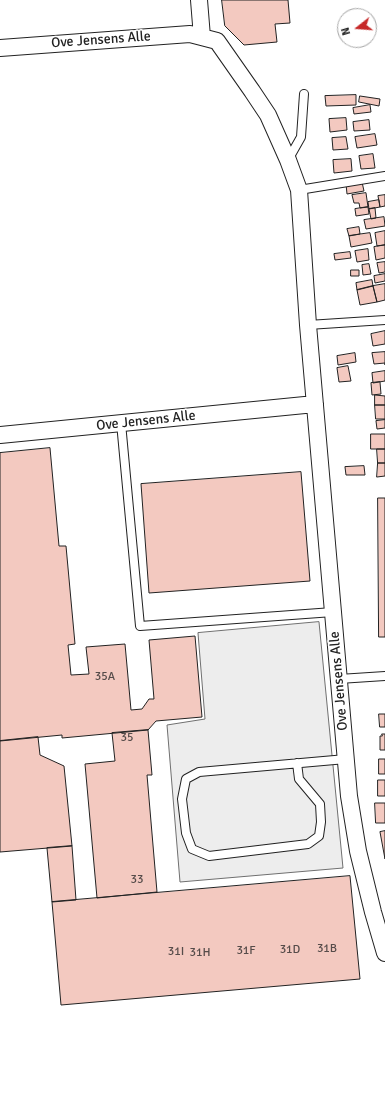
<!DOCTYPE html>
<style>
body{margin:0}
#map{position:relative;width:385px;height:1101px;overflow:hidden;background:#fff;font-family:Signika,sans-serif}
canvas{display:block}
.north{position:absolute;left:337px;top:8px;width:40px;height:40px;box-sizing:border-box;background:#fff;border:1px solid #a7a7a7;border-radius:50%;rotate:253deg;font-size:11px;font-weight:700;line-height:16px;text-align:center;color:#222}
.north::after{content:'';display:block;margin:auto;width:14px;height:18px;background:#c62828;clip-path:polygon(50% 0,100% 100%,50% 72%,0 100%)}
</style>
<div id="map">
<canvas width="385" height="1101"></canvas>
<div class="north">N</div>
</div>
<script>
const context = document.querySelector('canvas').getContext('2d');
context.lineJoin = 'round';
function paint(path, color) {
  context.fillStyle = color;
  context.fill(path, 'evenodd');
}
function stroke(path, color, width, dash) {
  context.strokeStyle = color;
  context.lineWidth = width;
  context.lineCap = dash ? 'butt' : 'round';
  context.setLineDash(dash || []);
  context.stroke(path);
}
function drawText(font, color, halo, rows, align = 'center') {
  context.font = font + ' Signika,sans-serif';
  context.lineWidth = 3;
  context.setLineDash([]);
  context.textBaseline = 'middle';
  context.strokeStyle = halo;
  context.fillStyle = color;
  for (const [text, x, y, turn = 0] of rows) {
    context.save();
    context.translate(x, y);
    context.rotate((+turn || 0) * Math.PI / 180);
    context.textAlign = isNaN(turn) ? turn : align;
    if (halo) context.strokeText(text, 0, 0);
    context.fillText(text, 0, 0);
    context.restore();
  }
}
const parking = new Path2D(`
 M 319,622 L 343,868 L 180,882 L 167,725 L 205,719 L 198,633 Z`);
paint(parking, '#ededed');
stroke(parking, '#6f6f6f', 1);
const building = new Path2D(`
 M 222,0 L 288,0 L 290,23 L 275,24 L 277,42 L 244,45 L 225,26 Z
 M 356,95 L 356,105 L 326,106 L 325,96 Z
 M 360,96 L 380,99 L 379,106 L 359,102 Z
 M 370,105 L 371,112 L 354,114 L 353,108 Z
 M 346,118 L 347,130 L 330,132 L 329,119 Z
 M 369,120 L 370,130 L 354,131 L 353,122 Z
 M 375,134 L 377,145 L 357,148 L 355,137 Z
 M 346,137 L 348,149 L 333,150 L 332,138 Z
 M 373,154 L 375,168 L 361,169 L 359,156 Z
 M 351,159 L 352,171 L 334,173 L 333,160 Z
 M 362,182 L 364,191 L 347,194 L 346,184 Z
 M 366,193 L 368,207 L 360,208 L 359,203 L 354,203 L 352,195 Z
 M 385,195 L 385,206 L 380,207 L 378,196 Z
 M 379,200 L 380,207 L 369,209 L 368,202 Z
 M 368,207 L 369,214 L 356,216 L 355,209 Z
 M 375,208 L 376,218 L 371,219 L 369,209 Z
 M 384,217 L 385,226 L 366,229 L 364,220 Z
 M 359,227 L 360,234 L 349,236 L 347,229 Z
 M 385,231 L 385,245 L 377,246 L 375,233 Z
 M 370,233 L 372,243 L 351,247 L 349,236 Z
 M 385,245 L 385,258 L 376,260 L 374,247 Z
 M 368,249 L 369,260 L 357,262 L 355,251 Z
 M 350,252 L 351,258 L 335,260 L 334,254 Z
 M 385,262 L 385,272 L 379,273 L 377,263 Z
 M 369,264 L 371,274 L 363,275 L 362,265 Z
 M 351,270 L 359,270 L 359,276 L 351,276 Z
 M 385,274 L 385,281 L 375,283 L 374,276 Z
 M 372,280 L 373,286 L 357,290 L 356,283 Z
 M 385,284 L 385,300 L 377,302 L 373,286 Z
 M 373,286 L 377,302 L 360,305 L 357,290 Z
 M 385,331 L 385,344 L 373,346 L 371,334 Z
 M 385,352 L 385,365 L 385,363 L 374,364 L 372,353 Z
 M 355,353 L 356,362 L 338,365 L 337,356 Z
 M 348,366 L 351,381 L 339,382 L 337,368 Z
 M 385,371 L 385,381 L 373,383 L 372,373 Z
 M 380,382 L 381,394 L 372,395 L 371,383 Z
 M 375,395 L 385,396 L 385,405 L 375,405 Z
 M 375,405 L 385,405 L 385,419 L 376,419 Z
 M 385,420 L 385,428 L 377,429 L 376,421 Z
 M 371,434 L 385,434 L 385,449 L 371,449 Z
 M 50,448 L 59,546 L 66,546 L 75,644 L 68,645 L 71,675 L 89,674 L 86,647 L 125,644 L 131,710 L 142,709 L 149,699 L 154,699 L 149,640 L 195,636 L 202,717 L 156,721 L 148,730 L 62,738 L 62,735 L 0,741 L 0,453 Z
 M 377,449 L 385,449 L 385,463 L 378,463 Z
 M 378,463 L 385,463 L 385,476 L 377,477 Z
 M 364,466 L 365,475 L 346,475 L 345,467 Z
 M 301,472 L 310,581 L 149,593 L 141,484 Z
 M 378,498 L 385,498 L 385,637 L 379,637 Z
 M 379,714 L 385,714 L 385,727 L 380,727 Z
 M 148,730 L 152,775 L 147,775 L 157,892 L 97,898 L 85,764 L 115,761 L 112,733 Z
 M 382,734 L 385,734 L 385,750 L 380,750 L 380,736 L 382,736 Z
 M 38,737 L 40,755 L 64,766 L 72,846 L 0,852 L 0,741 Z
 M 379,759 L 385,759 L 385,774 L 379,774 Z
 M 378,780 L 385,780 L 385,796 L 378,796 Z
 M 375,803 L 385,803 L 385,823 L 376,823 Z
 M 385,831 L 385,859 L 380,832 Z
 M 72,846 L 76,900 L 52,902 L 47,848 Z
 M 350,876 L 360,979 L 61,1005 L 52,902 Z`);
paint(building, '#f3c9c0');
stroke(building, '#222', 1);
const lane = new Path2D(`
 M 288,160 L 301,137 L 304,94
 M 299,190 L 385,176
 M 308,325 L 385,320
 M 121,423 L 140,626 L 333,612
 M 339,679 L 385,676
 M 297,763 L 299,779 L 320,804 L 321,822 L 319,836 L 308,844 L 209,856 L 192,849 L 186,833 L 182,799 L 186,779 L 199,772 L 346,759`);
const street = new Path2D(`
 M 199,0 L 202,37
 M 0,48 L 190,34 L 217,41 L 252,91 L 268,115 L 288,160 L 299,190 L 308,325 L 349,796 L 358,851 L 373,912 L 385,953
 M 0,435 L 315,404`);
stroke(lane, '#222', 10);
stroke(street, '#222', 18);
stroke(lane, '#fff', 8);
stroke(street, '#fff', 16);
drawText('12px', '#564c4a', null, [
 ["35A",105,677],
 ["35",127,738],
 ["33",137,880],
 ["31B",327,949],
 ["31D",290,950],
 ["31F",246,951],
 ["31I",176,952],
 ["31H",200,953]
]);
drawText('14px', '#222', '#fff', [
 ["Ove Jensens Alle",101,40,-4],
 ["Ove Jensens Alle",146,421,-6],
 ["Ove Jensens Alle",339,681,-95]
]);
</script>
